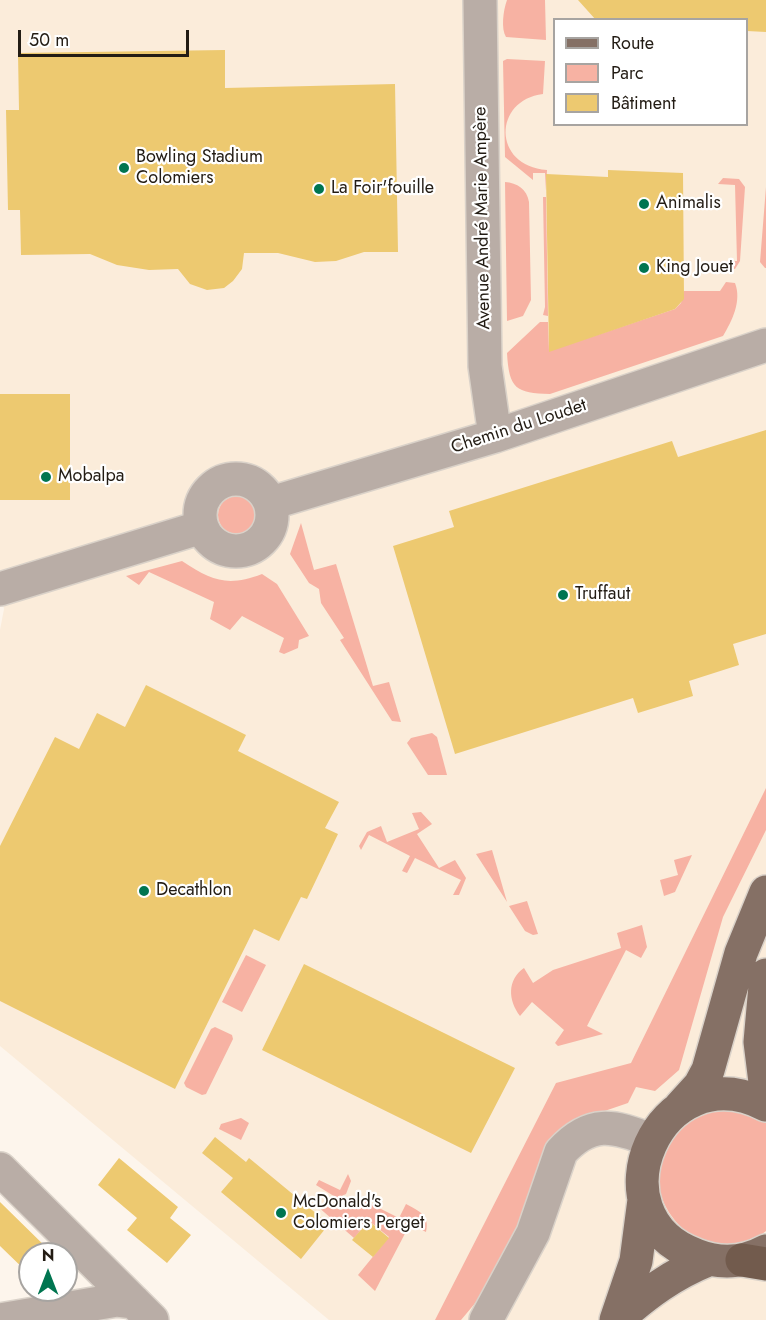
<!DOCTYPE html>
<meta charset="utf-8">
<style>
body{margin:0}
#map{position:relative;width:766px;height:1320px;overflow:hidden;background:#fdf5ec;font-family:Jost,sans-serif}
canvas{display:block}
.legend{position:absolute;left:553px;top:18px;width:195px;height:108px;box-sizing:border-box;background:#fff;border:2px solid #a7a4a1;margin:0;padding:8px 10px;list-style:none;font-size:18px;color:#231c14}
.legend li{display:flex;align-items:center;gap:12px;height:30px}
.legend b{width:30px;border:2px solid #a7a4a1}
.north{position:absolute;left:18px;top:1242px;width:60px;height:60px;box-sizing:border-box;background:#fff;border:2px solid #a7a4a1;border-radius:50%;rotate:0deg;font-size:16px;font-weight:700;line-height:24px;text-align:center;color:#231c14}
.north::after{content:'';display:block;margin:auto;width:21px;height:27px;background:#007550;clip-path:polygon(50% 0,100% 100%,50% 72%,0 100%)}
.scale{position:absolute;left:18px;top:30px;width:171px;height:27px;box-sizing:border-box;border:3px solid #231c14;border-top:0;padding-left:8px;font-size:18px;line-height:21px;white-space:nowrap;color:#231c14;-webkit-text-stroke:4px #fff;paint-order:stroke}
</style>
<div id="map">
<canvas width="766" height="1320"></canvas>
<ul class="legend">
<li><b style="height:8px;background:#857065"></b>Route</li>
<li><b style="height:16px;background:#f7b2a3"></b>Parc</li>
<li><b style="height:16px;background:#edc970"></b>Bâtiment</li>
</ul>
<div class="north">N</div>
<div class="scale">50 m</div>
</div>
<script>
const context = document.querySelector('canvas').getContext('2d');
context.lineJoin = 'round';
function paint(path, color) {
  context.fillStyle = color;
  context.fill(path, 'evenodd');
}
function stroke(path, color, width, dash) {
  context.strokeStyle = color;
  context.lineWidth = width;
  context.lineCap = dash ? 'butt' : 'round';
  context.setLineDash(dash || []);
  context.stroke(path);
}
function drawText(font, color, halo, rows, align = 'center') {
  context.font = font + ' Jost,sans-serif';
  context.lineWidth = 4.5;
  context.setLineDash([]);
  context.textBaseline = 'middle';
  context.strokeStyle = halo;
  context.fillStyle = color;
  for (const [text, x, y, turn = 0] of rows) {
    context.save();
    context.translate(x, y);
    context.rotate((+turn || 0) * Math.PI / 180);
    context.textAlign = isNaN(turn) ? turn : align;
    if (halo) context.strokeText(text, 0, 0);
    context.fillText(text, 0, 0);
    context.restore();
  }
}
paint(new Path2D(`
 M 0,0 L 766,0 L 766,1320 L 329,1320 L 0,1046 L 0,630 L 4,609 L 0,587 ZM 554,20 L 746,20 L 746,124 L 554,124 Z`), '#fbecda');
paint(new Path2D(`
 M 507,0 L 545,0 L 546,40 L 506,37 C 501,29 503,11 507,0 Z
 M 507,59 L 545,61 L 543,94 C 493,100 492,166 547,170 L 546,191 L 545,173 L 533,173 L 533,180 L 505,157 L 503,61 Z
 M 723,178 L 739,179 L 745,187 L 740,261 L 735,269 L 723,268 L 719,262 L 737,261 L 735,185 L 718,184 Z
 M 505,182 C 517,183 527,189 529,202 L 531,300 L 523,316 L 507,321 Z
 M 766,187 L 766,268 L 765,268 L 760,262 Z
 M 543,197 L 546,197 L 548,316 L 543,315 L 545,307 Z
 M 726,282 L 735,283 C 742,301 732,321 723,336 L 550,394 C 516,393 509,389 507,353 L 540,322 L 548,322 L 549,351 L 675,309 L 681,303 L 684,291 L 720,291 Z
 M218 515a19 19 0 1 1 38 0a19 19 0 1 1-38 0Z
 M 301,523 L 314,570 L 336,564 L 373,686 L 389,682 L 401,722 L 392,721 L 340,640 L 344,638 L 321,603 L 319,589 L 309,583 L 290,554 Z
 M 182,561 C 212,581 228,587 262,574 L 277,584 L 309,636 L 299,640 L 298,648 L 284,654 L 279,652 L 284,638 L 242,616 L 230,630 L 210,619 L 214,602 L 149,572 L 139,585 L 126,576 Z
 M 432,733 L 437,737 L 447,775 L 428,775 L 407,743 L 411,738 Z
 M 766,788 L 766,830 L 723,917 L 679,1070 L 655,1091 L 636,1087 L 628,1103 L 584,1118 L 492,1283 L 461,1320 L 435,1320 L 556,1083 L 631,1063 Z
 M 421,812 L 432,824 L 417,834 L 439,868 L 455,860 L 466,878 L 459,895 L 453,895 L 461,880 L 415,858 L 407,873 L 402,871 L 410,856 L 369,835 L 361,850 L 359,846 L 367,832 L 381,826 L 387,842 L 419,829 L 412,813 Z
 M 492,850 L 507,902 L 476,854 Z
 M 692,855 L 675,892 L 664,896 L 660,880 L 678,875 L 674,860 Z
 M 527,901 L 538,934 L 533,935 L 525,931 L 509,906 Z
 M 642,925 L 647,947 L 641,958 L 626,950 L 587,1026 L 603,1034 L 558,1046 L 555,1043 L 564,1030 L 532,1002 L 520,1016 C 508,1000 507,980 524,968 L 533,983 L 553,970 L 621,948 L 617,933 Z
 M 246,955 L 266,965 L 242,1012 L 222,1002 Z
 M 215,1027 L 232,1035 L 233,1039 L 206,1094 L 202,1095 L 186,1087 L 184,1083 L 211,1029 Z
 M 719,1110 L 745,1112 L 766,1123 L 766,1231 C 696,1289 608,1169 692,1119 C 700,1114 710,1113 719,1110 Z
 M 241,1118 L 249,1123 L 241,1140 L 219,1129 L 221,1124 Z
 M 348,1174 L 351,1181 L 346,1194 L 337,1198 L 316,1185 L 319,1180 L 340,1190 Z
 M 363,1200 L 399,1218 L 406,1204 C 419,1211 430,1215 426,1232 L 410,1224 L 375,1291 L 358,1275 L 389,1237 L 369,1221 L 354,1238 L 317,1206 L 320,1203 L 341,1210 Z`), '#f7b2a3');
paint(new Path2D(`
 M 578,0 L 766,0 L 766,32 L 747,31 L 747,20 L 596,20 Z
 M 225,50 L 225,88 L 395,84 L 398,252 L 364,252 L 336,261 L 315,262 L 278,253 L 244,253 L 242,269 L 233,281 L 224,288 L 207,290 L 190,284 L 178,269 L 149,270 L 117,265 L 90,254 L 21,255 L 20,210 L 8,210 L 6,110 L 19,110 L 18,53 Z
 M 608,170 L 683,173 L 684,299 L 675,309 L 549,352 L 546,174 L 608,177 Z
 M 0,394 L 70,394 L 70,500 L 0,500 Z
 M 766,430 L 766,634 L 733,644 L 739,665 L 689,681 L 693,696 L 638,713 L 633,698 L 455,754 L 393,546 L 454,527 L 449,511 L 672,441 L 678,457 Z
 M 146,685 L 246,735 L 238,751 L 339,802 L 325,828 L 338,834 L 307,899 L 301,897 L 279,941 L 254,929 L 175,1089 L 0,1001 L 0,846 L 55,737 L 79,749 L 97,713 L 125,727 Z
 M 304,964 L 515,1068 L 471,1153 L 262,1050 Z
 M 215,1137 L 246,1162 L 249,1158 L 329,1224 L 301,1259 L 221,1192 L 233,1178 L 202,1153 Z
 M 119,1158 L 178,1207 L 170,1218 L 191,1235 L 167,1263 L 127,1230 L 137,1218 L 98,1185 Z
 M 0,1202 L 53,1254 L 30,1254 L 30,1275 L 0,1246 Z
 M 369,1221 L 389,1238 L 373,1257 L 352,1240 Z`), '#edc970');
const minor = new Path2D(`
 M 480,0 L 485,366 L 495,436
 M200 515a36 36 0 1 1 72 0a36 36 0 1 1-72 0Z
 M 271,503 L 495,436 L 766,345
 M 0,589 L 202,527
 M 0,1169 L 152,1320
 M 0,1320 L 117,1300 L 134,1302
 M 486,1320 L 533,1233 L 561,1152 C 590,1120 613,1125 650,1140`);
const major = new Path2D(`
 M 766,975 L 760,1042 L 766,1090
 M 766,1105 C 659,1050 588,1216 696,1255 C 719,1264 744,1263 766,1251
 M 680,1107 L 700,1085 L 708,1070 L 741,953 L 766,892
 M 618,1319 C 646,1294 673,1274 708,1260
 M 616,1320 L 636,1261 L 644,1200`);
const highway = new Path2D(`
 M 742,1260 L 766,1264`);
stroke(minor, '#dad2c9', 36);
stroke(major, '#dad2c9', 36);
stroke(highway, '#dad2c9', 36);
stroke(minor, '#b9ada6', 33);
stroke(major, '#857065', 33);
stroke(highway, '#725b4d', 33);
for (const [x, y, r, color] of [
 [124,168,6,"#007550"],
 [319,189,6,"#007550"],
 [644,204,6,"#007550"],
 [644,268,6,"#007550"],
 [46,477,6,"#007550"],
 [563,595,6,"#007550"],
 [144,891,6,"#007550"],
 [281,1213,6,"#007550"]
]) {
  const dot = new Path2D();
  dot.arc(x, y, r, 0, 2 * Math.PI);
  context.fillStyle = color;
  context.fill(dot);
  stroke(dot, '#fff', 2);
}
drawText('18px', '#231c14', '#fff', [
 ["Bowling Stadium",136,158],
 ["Colomiers",136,179],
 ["La Foir'fouille",331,189],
 ["Animalis",656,204],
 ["King Jouet",656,268],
 ["Mobalpa",58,477],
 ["Truffaut",575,595],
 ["Decathlon",156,891],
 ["McDonald's",293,1203],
 ["Colomiers Perget",293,1224]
], 'left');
drawText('18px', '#231c14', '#fff', [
 ["Avenue André Marie Ampère",483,218,-91],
 ["Chemin du Loudet",519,427,-18]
]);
</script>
